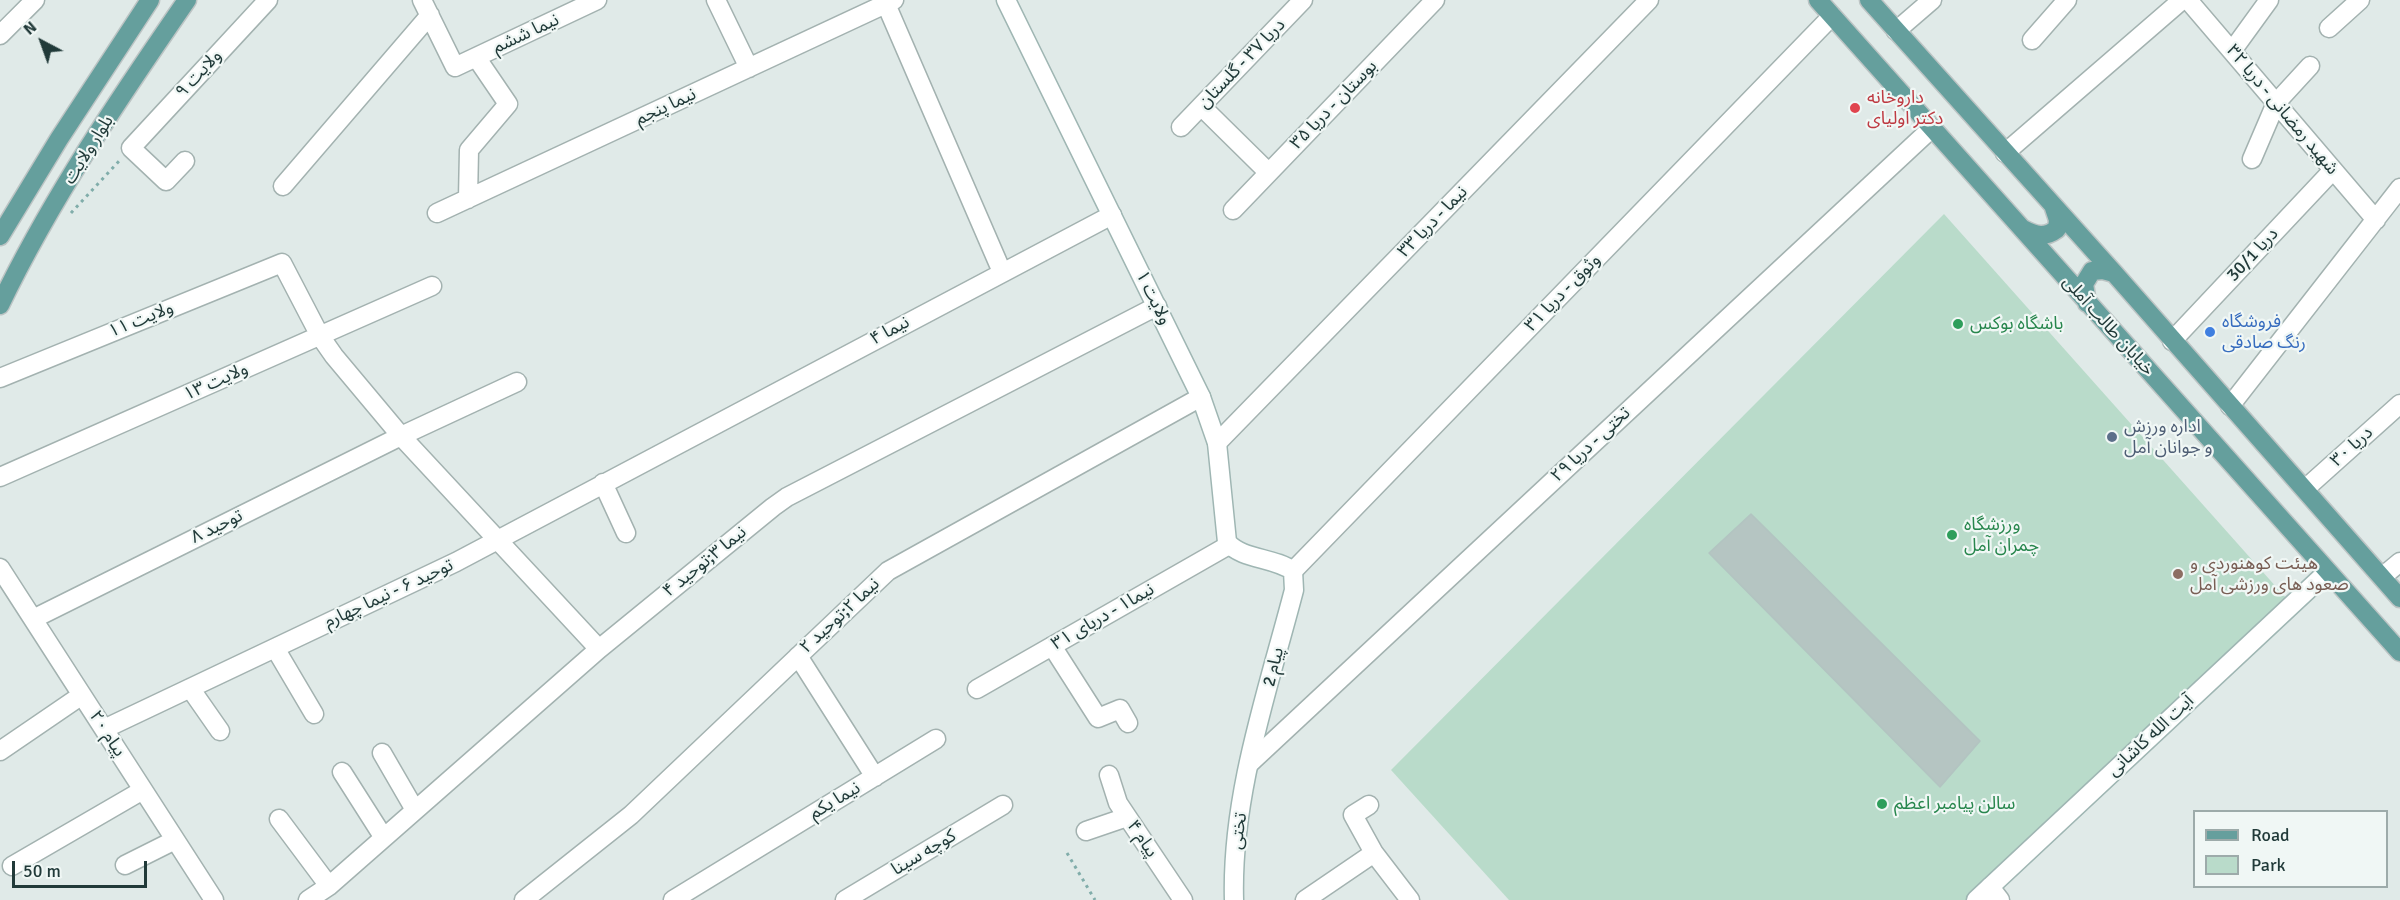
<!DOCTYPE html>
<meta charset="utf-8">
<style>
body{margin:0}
#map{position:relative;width:2400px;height:900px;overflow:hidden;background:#e0eae8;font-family:Signika,sans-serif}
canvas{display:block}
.legend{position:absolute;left:2193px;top:810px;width:195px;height:78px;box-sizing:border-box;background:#f0f7f5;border:2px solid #9dabaa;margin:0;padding:8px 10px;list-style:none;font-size:18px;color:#213a39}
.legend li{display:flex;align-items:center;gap:12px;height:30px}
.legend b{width:30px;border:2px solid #9dabaa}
.north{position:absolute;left:12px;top:12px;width:60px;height:60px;-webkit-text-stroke:4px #f0f7f5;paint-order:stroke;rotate:319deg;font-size:16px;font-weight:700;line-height:24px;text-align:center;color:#213a39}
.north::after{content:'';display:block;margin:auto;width:21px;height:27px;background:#213a39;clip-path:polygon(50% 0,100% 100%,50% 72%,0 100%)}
.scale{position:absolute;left:12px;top:861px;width:135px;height:27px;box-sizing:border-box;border:3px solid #213a39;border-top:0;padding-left:8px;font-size:18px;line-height:21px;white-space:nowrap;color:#213a39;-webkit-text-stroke:4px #f0f7f5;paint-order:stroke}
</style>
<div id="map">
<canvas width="2400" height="900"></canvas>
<ul class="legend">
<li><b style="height:8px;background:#659f9d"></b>Road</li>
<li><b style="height:16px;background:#b9dbca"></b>Park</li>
</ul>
<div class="north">N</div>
<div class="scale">50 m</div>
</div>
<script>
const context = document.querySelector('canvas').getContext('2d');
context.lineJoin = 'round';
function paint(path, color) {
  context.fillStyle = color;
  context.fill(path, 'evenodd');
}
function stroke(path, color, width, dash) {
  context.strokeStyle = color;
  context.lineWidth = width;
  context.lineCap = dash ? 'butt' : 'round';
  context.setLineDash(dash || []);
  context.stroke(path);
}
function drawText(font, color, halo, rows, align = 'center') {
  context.font = font + ' Signika,"Noto Sans Arabic",sans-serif';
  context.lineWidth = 4.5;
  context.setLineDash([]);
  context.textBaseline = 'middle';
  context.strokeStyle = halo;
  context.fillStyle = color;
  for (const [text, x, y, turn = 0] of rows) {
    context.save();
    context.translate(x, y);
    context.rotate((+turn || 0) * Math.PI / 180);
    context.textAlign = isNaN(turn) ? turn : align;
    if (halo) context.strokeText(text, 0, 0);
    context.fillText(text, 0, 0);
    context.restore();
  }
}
paint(new Path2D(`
 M 1944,214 L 2286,598 L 1976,900 L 1509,900 L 1391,770 Z`), '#b9dbca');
const building = new Path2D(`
 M 1751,514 L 1980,741 L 1940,787 L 1709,553 Z`);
paint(building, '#b5c5c2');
stroke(building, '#b2c4c1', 1.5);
const street = new Path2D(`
 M 422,0 L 455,67 L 597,0
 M 716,0 L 749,68
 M 2188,0 L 2376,220
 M 886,4 L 1002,272
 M 2329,28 L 2360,0
 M 1896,31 L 1932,0
 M 0,35 L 35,0
 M 2032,40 L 2067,0
 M 2232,51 L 2269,0
 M 1201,106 L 1268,172
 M 1181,127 L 1303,0
 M 2005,153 L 2182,0
 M 2252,159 L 2276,103 L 2310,66
 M 185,161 L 166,181 L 131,148 L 268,0
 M 283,186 L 430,15
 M 468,199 L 469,150 L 508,104 L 476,57
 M 1233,210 L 1435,0
 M 437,213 L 894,0
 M 2172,341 L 2333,170
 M 0,378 L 282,263 L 320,336 L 334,356 L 401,436 L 599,649
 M 2230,406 L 2400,188
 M 1217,443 L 1649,0
 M 0,477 L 432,286
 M 603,483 L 626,533
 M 2305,489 L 2400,404
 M 0,568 L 214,900
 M 1293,571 L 1832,16
 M 2382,577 L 2400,562
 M 33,619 L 401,436 L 517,382
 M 1052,646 L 1098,718 L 1120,709 L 1128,723
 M 275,648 L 314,714
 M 798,656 L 875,777
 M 190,688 L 220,731
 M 977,689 L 1229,545
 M 104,729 L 456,562 L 1112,215
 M 0,751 L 82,695
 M 382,753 L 415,810
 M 1250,763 L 1932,128
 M 342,772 L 384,838
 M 1109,775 L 1118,803 L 1183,900
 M 279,819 L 329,886
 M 1086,831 L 1127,817
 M 1374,853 L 1410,900
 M 125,865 L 175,840
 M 12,866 L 143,790
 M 1990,887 L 2000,900
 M 308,900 L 329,886 L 599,649 L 773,507 L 787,497 L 1157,306
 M 524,900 L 631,815 L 888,571 L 1201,397
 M 673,900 L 936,739
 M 845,900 L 1003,805
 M 1305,900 L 1374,853 L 1353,815 L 1369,805`);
const secondary = new Path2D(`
 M 1006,0 L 1201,397 L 1217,443 L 1227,542 C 1242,560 1274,557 1293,571 L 1294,590 C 1268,690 1231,795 1234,900
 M 1976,900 L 2327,572`);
const primary = new Path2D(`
 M 1818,0 L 2400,652
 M 1869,0 L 2114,273 L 2400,598
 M 2023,229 C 2036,236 2045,238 2057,229 L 2058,220 L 2054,208
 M 0,236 L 59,139 L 150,0
 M 2087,303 L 2084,284 L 2092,271 L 2103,270 L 2114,273
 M 0,305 C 51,199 120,97 187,0`);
stroke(street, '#a3b2b0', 21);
stroke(secondary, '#9fb6b3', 21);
stroke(primary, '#bcc4c4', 21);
stroke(new Path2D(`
 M 71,213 L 120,160
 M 1067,853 L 1095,900`), '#81adaa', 3, [3, 4.5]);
stroke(street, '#fff', 18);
stroke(secondary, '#fff', 18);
stroke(primary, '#659f9d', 18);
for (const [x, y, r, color] of [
 [1855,108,6,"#e0444e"],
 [1958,324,6,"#2e9e5b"],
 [2210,332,6,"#3f7fe0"],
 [2112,437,6,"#5c6f8a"],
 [1952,535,6,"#2e9e5b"],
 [2178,574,6,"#8d6e63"],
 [1882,804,6,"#2e9e5b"]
]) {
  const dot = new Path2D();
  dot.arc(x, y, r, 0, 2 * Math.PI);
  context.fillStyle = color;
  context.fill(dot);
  stroke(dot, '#f0f7f5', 2);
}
drawText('18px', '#213a39', '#f0f7f5', [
 ["نیما ششم",526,34,-25],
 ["دریا ۳۷ - گلستان",1242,64,-46],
 ["ولایت ۹",199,74,-47],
 ["بوستان - دریا ۳۵",1334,105,-46],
 ["نیما پنجم",666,107,-25],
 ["شهید رمضانی - دریا ۳۲",2282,110,50],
 ["بلوار ولایت",89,150,-58],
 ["نیما - دریا ۳۳",1433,222,-46],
 ["دریا 30/1",2253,255,-47],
 ["وثوق - دریا ۳۱",1563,293,-46],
 ["ولایت ۱",1153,298,64],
 ["ولایت ۱۱",141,320,-22],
 ["خیابان طالب آملی",2108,326,48],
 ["نیما ۴",890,331,-28],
 ["ولایت ۱۳",216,382,-24],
 ["تختی - دریا ۲۹",1591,445,-43],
 ["دریا ۳۰",2352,447,-42],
 ["توحید ۸",217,527,-26],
 ["نیما ۳;توحید ۴",705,562,-39],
 ["توحید ۶ - نیما چهارم",389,594,-25],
 ["نیما ۲;توحید ۲",840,616,-43],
 ["نیما۱ - دریای ۳۱",1103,617,-30],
 ["پیام 2",1274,667,-76],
 ["پیام ۲۰",107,734,57],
 ["آیت الله کاشانی",2151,736,-43],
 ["نیما یکم",835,801,-31],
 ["تختی",1239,831,-82],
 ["پیام ۴",1142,839,56],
 ["کوچه سینا",924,853,-31]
]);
drawText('18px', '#be3a42', '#f0f7f5', [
 ["داروخانه",1867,98],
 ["دکتر اولیای",1867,119]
], 'left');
drawText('18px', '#366cbe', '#f0f7f5', [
 ["فروشگاه",2222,322],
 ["رنگ صادقی",2222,343]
], 'left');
drawText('18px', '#27864d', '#f0f7f5', [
 ["باشگاه‌ بوکس",1970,324],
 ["ورزشگاه",1964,525],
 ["چمران آمل",1964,546],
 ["سالن پیامبر اعظم",1894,804]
], 'left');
drawText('18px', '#4e5e75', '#f0f7f5', [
 ["اداره ورزش",2124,427],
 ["و جوانان آمل",2124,448]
], 'left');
drawText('18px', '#785e54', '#f0f7f5', [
 ["هیئت کوهنوردی و",2190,564],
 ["صعود های ورزشی آمل",2190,585]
], 'left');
</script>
